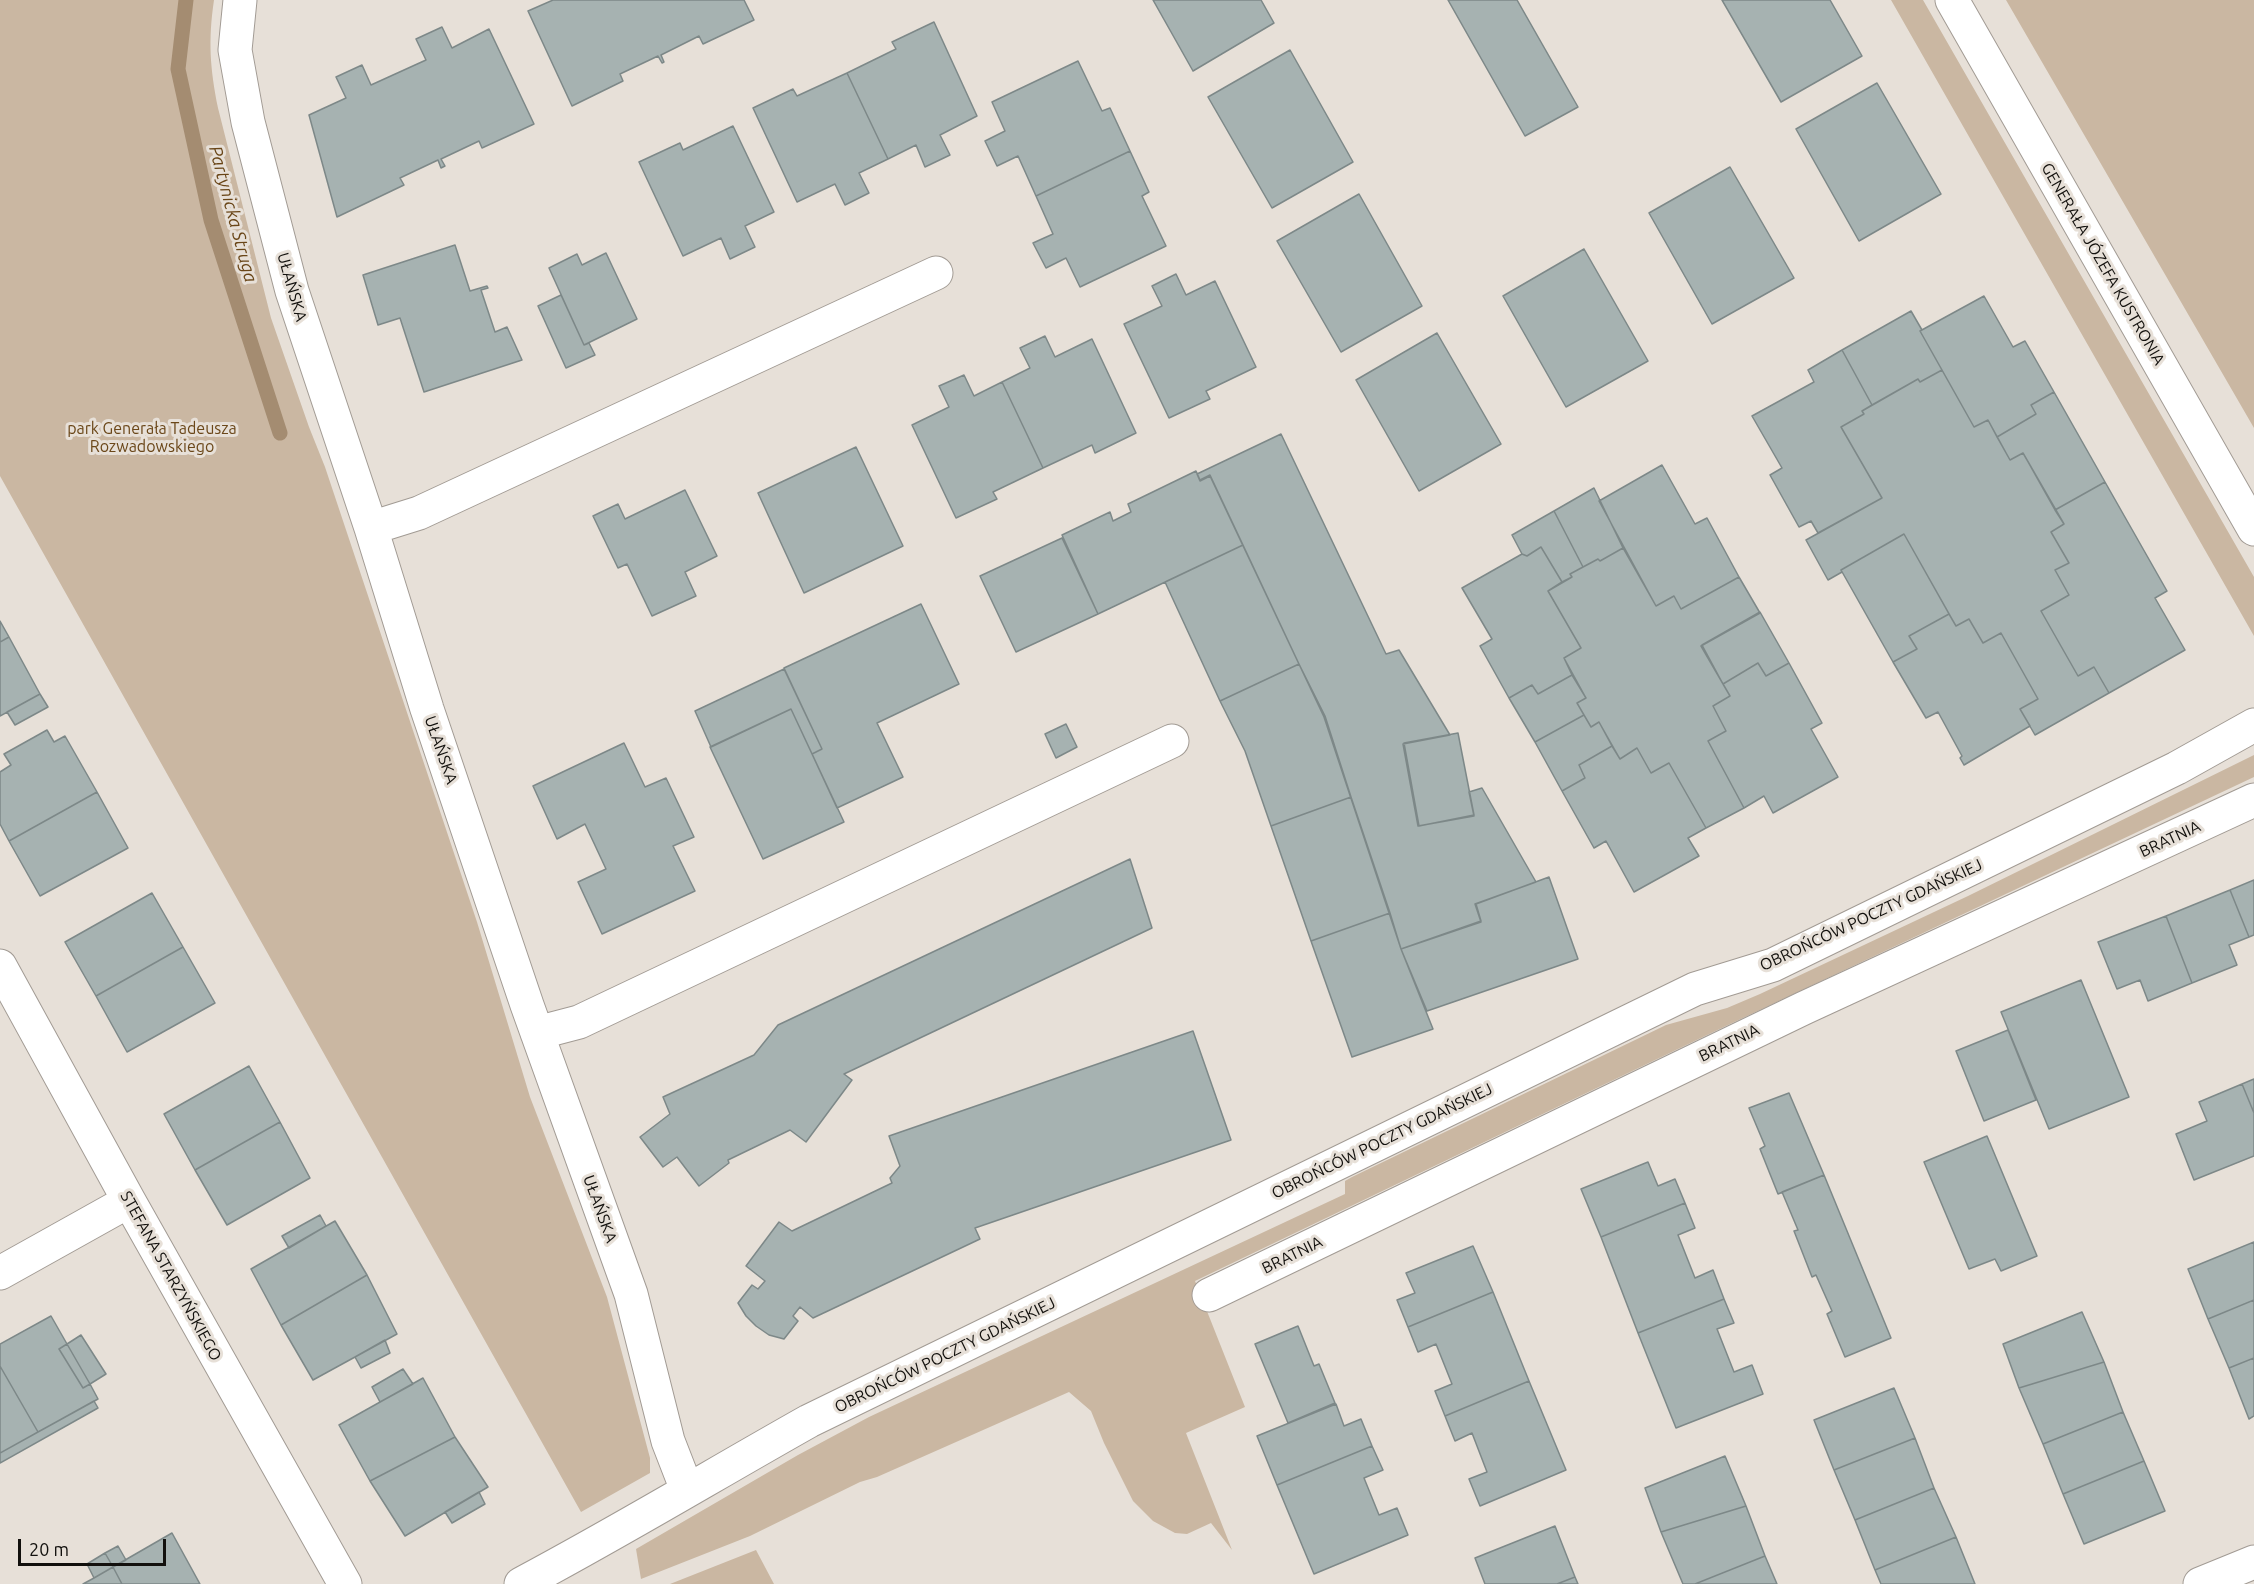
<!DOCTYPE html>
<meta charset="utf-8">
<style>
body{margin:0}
#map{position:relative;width:2254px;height:1584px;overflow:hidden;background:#e7e0d8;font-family:Ubuntu,sans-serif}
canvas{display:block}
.scale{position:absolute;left:18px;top:1539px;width:148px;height:27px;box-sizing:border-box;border:3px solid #12100d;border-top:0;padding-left:8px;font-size:18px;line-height:21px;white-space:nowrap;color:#12100d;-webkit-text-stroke:4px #e7e0d8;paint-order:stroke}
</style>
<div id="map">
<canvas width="2254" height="1584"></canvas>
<div class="scale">20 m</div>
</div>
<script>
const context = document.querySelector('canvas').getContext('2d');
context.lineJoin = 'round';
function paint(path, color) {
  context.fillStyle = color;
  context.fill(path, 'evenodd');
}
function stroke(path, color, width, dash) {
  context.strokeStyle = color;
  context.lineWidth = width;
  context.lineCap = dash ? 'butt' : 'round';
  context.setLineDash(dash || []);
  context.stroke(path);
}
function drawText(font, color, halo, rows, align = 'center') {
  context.font = font + ' Ubuntu,sans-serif';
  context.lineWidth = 6;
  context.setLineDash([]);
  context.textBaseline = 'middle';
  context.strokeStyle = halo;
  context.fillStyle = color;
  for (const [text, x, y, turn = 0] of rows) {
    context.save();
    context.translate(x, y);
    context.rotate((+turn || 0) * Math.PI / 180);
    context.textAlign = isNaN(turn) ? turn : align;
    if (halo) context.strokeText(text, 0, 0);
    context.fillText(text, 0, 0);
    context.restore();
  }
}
paint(new Path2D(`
 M 0,0 L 214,0 C 208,41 210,68 218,108 L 271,318 L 309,427 L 325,467 L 477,922 L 530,1097 L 607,1297 L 650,1458 L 650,1473 L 581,1512 L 0,476 Z
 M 1891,0 L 1923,0 L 2254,577 L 2254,636 Z
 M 2006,0 L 2254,0 L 2254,428 Z
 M 2254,755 L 2254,777 L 1728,1025 L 1195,1281 L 1245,1407 L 1186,1433 L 1232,1550 L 1211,1523 L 1187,1534 L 1175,1533 L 1153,1521 L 1133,1501 L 1104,1443 L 1091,1411 L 1069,1392 L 877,1477 L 860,1482 L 750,1536 L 641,1579 L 636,1549 L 798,1455 L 869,1417 L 1345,1194 L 1345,1181 L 1352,1177 L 1666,1025 L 1727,1008 L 1760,994 L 1968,896 Z
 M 756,1550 L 774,1584 L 670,1584 Z`), '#cab7a2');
stroke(new Path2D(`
 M 186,0 L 178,69 L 211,220 L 280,433`), '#a48c71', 15);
const building = new Path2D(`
 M 553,0 L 744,0 L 754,20 L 703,44 L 699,36 L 661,55 L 664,62 L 662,63 L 658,56 L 620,74 L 623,81 L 572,106 L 528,11 Z
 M 1153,0 L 1261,0 L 1274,23 L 1193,71 Z
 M 1448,0 L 1517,0 L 1578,107 L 1525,136 Z
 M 1722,0 L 1830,0 L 1862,56 L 1781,102 Z
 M 934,22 L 977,116 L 940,135 L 950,155 L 925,167 L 916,145 L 888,159 L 847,73 L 896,49 L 892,42 Z
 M 442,27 L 452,48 L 489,29 L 534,124 L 482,148 L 479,141 L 441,159 L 445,166 L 441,168 L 438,160 L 400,178 L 404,185 L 337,217 L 309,115 L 346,98 L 336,77 L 362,65 L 371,85 L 426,60 L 416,39 Z
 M 1290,50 L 1353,162 L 1272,208 L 1208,97 Z
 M 1078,61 L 1102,111 L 1110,108 L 1130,151 L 1036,196 L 1018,156 L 997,166 L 985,141 L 1005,131 L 992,102 Z
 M 847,73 L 888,159 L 859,173 L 869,193 L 845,205 L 835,184 L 797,202 L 753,108 L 793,89 L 797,96 Z
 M 1877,83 L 1941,194 L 1859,241 L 1796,129 Z
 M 733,126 L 774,212 L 745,226 L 755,247 L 730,259 L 721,238 L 683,256 L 639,162 L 680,143 L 683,150 Z
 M 1130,151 L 1149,192 L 1142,196 L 1166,246 L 1080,287 L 1066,258 L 1046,268 L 1033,243 L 1053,234 L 1036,196 Z
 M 1730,167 L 1794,278 L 1712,324 L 1649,213 Z
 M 1359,194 L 1422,306 L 1341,352 L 1277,241 Z
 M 455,245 L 470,291 L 487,286 L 488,288 L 481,290 L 495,332 L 507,327 L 522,360 L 424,392 L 400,318 L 378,325 L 363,275 Z
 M 1584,249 L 1648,361 L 1566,407 L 1503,296 Z
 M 606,253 L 637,319 L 584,345 L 549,268 L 577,254 L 582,265 Z
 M 1176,274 L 1186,295 L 1215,281 L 1256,367 L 1206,391 L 1210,399 L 1169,418 L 1124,324 L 1162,306 L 1152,286 Z
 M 561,295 L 584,345 L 589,343 L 595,355 L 566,368 L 538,306 Z
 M 1984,296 L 2013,347 L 2025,341 L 2054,392 L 2031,405 L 2036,414 L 1997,437 L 1988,420 L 1974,427 L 1920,331 Z
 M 1911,311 L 1922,330 L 1920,331 L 1942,370 L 1920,382 L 1918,379 L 1872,405 L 1842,350 Z
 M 1437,333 L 1501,444 L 1419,491 L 1356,380 Z
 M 1045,336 L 1055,357 L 1092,339 L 1136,433 L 1095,453 L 1092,445 L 1043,468 L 1002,382 L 1030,368 L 1020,348 Z
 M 1842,350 L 1872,405 L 1862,411 L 1864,414 L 1841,427 L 1882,498 L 1818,533 L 1811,521 L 1799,527 L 1770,475 L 1782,468 L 1752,416 L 1814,382 L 1808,370 Z
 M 1942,370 L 1974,427 L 1988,420 L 2010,460 L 2023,453 L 2064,524 L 2051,532 L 2069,563 L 2055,570 L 2069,595 L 2041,611 L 2078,676 L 2094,667 L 2109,693 L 2035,735 L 2020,709 L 2038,699 L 2001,633 L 1983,643 L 1969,619 L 1956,626 L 1904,534 L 1841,570 L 1842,572 L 1828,580 L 1806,540 L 1882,498 L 1841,427 L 1864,414 L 1862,411 L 1918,379 L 1920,382 Z
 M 964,375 L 974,396 L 1002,382 L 1043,468 L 993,492 L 997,499 L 956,518 L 912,425 L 949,407 L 939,386 Z
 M 2054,392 L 2105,482 L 2055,510 L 2023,453 L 2010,460 L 1997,437 L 2036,414 L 2031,405 Z
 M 1281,434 L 1386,654 L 1399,650 L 1450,735 L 1403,744 L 1418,826 L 1474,816 L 1469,792 L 1482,788 L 1536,882 L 1475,904 L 1481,922 L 1401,949 L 1324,717 L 1210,476 L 1200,481 L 1197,474 Z
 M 856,447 L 903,546 L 804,593 L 758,493 Z
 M 1662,465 L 1695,524 L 1707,518 L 1739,577 L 1681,609 L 1674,596 L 1656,606 L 1599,501 Z
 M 1196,471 L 1200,480 L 1210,475 L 1243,545 L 1098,614 L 1062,535 L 1110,512 L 1113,521 L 1131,512 L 1128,504 Z
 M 2105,482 L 2167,591 L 2155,598 L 2185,650 L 2109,693 L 2094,667 L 2078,676 L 2041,611 L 2069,595 L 2055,570 L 2069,563 L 2051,532 L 2064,524 L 2055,510 Z
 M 1594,488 L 1623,548 L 1600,561 L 1598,559 L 1583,567 L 1554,511 Z
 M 685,490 L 717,556 L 685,572 L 696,596 L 652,616 L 627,564 L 618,568 L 593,516 L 618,504 L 625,519 Z
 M 1554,511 L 1583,567 L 1570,574 L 1572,577 L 1562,582 L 1541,547 L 1527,556 L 1522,554 L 1512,535 Z
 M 1904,534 L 1949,614 L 1909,636 L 1917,649 L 1893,662 L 1841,570 Z
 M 1062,538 L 1098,614 L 1016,652 L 980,576 Z
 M 1243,545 L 1299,664 L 1220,701 L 1165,582 Z
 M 1541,547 L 1562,582 L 1548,591 L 1581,648 L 1564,658 L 1572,675 L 1538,694 L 1532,685 L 1509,698 L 1480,646 L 1492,639 L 1462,588 L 1522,554 L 1527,556 Z
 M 1623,548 L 1656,606 L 1674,596 L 1681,609 L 1739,577 L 1760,613 L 1701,646 L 1730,696 L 1713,706 L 1726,731 L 1708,741 L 1744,808 L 1706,828 L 1669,763 L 1651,773 L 1637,748 L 1620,759 L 1599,722 L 1591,727 L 1577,703 L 1586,698 L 1564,658 L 1581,648 L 1548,591 L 1572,577 L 1570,574 L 1598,559 L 1600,561 Z
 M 921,604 L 959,684 L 877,723 L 903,777 L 837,808 L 812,754 L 822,749 L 784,668 Z
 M 1760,612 L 1789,663 L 1766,676 L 1758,663 L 1723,684 L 1702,645 Z
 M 1949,614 L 1956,626 L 1969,619 L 1983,643 L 2001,633 L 2038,699 L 2020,709 L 2030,726 L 1964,765 L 1960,758 L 1962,756 L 1938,712 L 1926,718 L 1893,662 L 1917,649 L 1909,636 Z
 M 0,621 L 9,637 L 0,642 Z
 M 9,637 L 40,694 L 0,716 L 0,642 Z
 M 1758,663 L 1766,676 L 1789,663 L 1822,723 L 1811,729 L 1838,777 L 1773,813 L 1764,796 L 1744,808 L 1708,741 L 1726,731 L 1713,706 L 1730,696 L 1723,684 Z
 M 1299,664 L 1325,716 L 1351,797 L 1271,826 L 1245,751 L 1220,701 Z
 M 784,669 L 822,749 L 812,754 L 791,709 L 711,747 L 695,711 Z
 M 1572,675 L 1586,698 L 1577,703 L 1584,715 L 1535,742 L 1509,698 L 1532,685 L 1538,694 Z
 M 40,694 L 48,707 L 15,725 L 7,712 Z
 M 791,709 L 844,822 L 763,859 L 710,747 Z
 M 1584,715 L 1591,727 L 1599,722 L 1612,746 L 1579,765 L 1585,778 L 1562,791 L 1535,742 Z
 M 1066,724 L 1077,747 L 1056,758 L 1045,734 Z
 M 47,730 L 54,742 L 65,736 L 97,792 L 9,841 L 0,824 L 0,772 L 11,765 L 4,754 Z
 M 1458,733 L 1474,815 L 1419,826 L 1404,743 Z
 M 624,743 L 645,787 L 666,778 L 694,837 L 673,846 L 695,891 L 602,934 L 578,882 L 606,869 L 585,824 L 557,839 L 533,786 Z
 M 1612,746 L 1620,759 L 1637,748 L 1651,773 L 1669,763 L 1706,828 L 1688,838 L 1699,856 L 1634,892 L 1606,841 L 1594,848 L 1562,791 L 1585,778 L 1579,765 Z
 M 97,792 L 128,848 L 40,896 L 9,841 Z
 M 1351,797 L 1390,913 L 1311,941 L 1271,826 Z
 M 1130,859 L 1152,928 L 844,1074 L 852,1080 L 806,1142 L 790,1130 L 728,1160 L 729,1163 L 699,1186 L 677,1157 L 663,1167 L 640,1137 L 670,1114 L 663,1097 L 754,1055 L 778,1025 Z
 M 1549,877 L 1578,959 L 1427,1011 L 1401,949 L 1481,921 L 1476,904 Z
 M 2254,880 L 2254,935 L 2249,937 L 2230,890 Z
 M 2230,890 L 2249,937 L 2229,945 L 2237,965 L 2192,983 L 2166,916 Z
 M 152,893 L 183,947 L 96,996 L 65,942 Z
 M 1390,913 L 1401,949 L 1433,1029 L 1352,1057 L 1311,941 Z
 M 2166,916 L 2192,983 L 2148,1001 L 2140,980 L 2117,989 L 2098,942 Z
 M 183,947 L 215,1003 L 127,1052 L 96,996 Z
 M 2081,980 L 2129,1097 L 2049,1129 L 2001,1012 Z
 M 2008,1030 L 2036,1100 L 1984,1121 L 1956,1051 Z
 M 1193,1031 L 1231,1140 L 975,1228 L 980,1239 L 813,1318 L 800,1307 L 793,1316 L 798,1321 L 784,1339 L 769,1335 L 756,1326 L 746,1316 L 738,1303 L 752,1285 L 758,1289 L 765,1281 L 746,1266 L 779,1222 L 792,1231 L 892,1183 L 890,1178 L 900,1166 L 889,1136 Z
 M 249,1066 L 280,1122 L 195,1170 L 164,1114 Z
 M 2254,1079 L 2254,1113 L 2242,1084 Z
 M 2242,1084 L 2254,1113 L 2254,1156 L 2194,1180 L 2176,1134 L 2207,1121 L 2199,1102 Z
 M 1789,1093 L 1824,1175 L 1778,1194 L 1760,1149 L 1765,1146 L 1749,1108 Z
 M 280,1122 L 310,1178 L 227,1225 L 195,1170 Z
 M 1987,1136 L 2037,1256 L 2001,1271 L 1995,1259 L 1969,1269 L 1924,1162 Z
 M 1648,1162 L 1658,1186 L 1675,1179 L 1685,1203 L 1601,1237 L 1581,1189 Z
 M 1824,1175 L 1891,1338 L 1845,1357 L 1827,1314 L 1832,1311 L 1816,1275 L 1812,1277 L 1794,1231 L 1798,1230 L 1782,1192 Z
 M 1685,1203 L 1695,1228 L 1678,1235 L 1695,1278 L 1713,1270 L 1724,1299 L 1638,1333 L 1601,1237 Z
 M 320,1215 L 326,1226 L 289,1248 L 282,1236 Z
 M 335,1221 L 367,1275 L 281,1325 L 251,1269 Z
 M 2254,1242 L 2254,1300 L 2208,1319 L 2188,1269 Z
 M 1473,1246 L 1493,1292 L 1408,1327 L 1397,1300 L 1415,1293 L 1406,1273 Z
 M 367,1275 L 397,1334 L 313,1380 L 281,1325 Z
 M 1493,1292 L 1529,1381 L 1445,1416 L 1435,1391 L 1452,1384 L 1436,1344 L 1418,1352 L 1408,1327 Z
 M 1724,1299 L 1734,1323 L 1717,1329 L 1734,1372 L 1752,1365 L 1763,1394 L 1676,1428 L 1638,1333 Z
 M 2254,1300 L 2254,1358 L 2229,1368 L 2208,1319 Z
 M 2082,1312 L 2104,1362 L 2019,1388 L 2003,1344 Z
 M 51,1316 L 67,1344 L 59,1349 L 83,1388 L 90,1384 L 98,1399 L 38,1432 L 0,1366 L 0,1344 Z
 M 1298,1326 L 1314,1366 L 1319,1364 L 1335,1403 L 1288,1423 L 1255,1344 Z
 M 81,1335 L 106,1374 L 90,1384 L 67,1344 Z
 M 385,1340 L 390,1353 L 361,1368 L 355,1357 Z
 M 67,1344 L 90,1384 L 83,1388 L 59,1349 Z
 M 2254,1358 L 2254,1416 L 2249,1419 L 2229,1368 Z
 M 2104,1362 L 2123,1412 L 2043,1444 L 2019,1388 Z
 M 0,1366 L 38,1432 L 0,1453 Z
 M 403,1369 L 413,1384 L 380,1402 L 372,1387 Z
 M 423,1378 L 455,1437 L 370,1481 L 339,1425 Z
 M 1529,1381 L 1566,1470 L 1480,1506 L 1469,1479 L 1487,1472 L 1472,1433 L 1455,1441 L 1445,1416 Z
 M 1894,1388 L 1915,1438 L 1834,1470 L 1814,1420 Z
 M 94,1401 L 98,1408 L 0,1463 L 0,1453 Z
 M 1336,1404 L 1344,1426 L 1361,1419 L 1372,1446 L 1277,1485 L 1257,1436 Z
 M 2123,1412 L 2144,1461 L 2063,1494 L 2043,1444 Z
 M 455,1437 L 488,1487 L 405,1536 L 370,1481 Z
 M 1915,1438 L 1934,1488 L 1855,1520 L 1834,1470 Z
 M 1372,1446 L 1383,1470 L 1364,1478 L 1379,1515 L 1397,1508 L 1408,1535 L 1314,1574 L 1277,1485 Z
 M 1725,1456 L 1746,1506 L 1661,1532 L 1645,1488 Z
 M 2144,1461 L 2165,1511 L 2084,1544 L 2063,1494 Z
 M 1934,1488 L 1956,1537 L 1875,1570 L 1855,1520 Z
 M 479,1492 L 485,1504 L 452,1523 L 445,1512 Z
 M 1746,1506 L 1765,1556 L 1695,1584 L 1683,1584 L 1661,1532 Z
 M 1555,1526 L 1575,1577 L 1557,1584 L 1485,1584 L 1475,1558 Z
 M 172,1533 L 200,1584 L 122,1584 L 113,1567 Z
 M 1956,1537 L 1975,1584 L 1881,1584 L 1875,1570 Z
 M 118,1546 L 126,1560 L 113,1567 L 105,1553 Z
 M 105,1553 L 113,1567 L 94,1578 L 87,1564 Z
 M 1765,1556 L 1777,1584 L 1695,1584 Z
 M 113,1567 L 122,1584 L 83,1584 L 94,1578 Z
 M 1575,1577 L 1578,1584 L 1557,1584 Z`);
paint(building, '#a6b2b1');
stroke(building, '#7d8888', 1.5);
const minor = new Path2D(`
 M 240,0 L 235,50 L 248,122 L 292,291 L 371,528 L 427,709 L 527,1005 L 631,1294 L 668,1441 L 687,1490
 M 1952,0 L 2254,529
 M 371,528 L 419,513 L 936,273
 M 0,966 L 129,1201 L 345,1584
 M 537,1033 L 579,1022 L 1172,741
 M 0,1273 L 129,1201
 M 1209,1295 L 1804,1008 L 2254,800
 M 521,1584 C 619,1532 713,1475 809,1421 L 1695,989 L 1773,965 L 2177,768 L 2254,725
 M 2200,1584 L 2254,1562`);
stroke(minor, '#a29b94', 35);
stroke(minor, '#fff', 33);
drawText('16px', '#12100d', '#e7e0d8', [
 ["GENERAŁA JÓZEFA KUSTRONIA",2103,264,60],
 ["UŁAŃSKA",292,287,74],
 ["UŁAŃSKA",441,750,71],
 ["BRATNIA",2170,839,-25],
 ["OBROŃCÓW POCZTY GDAŃSKIEJ",1871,915,-25],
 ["BRATNIA",1729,1043,-26],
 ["OBROŃCÓW POCZTY GDAŃSKIEJ",1382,1141,-26],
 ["UŁAŃSKA",600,1209,70],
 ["BRATNIA",1292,1255,-26],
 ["STEFANA STARZYŃSKIEGO",171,1276,61],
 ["OBROŃCÓW POCZTY GDAŃSKIEJ",945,1355,-26]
]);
drawText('16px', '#6b4719', '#e7e0d8', [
 ["park Generała Tadeusza",152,429],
 ["Rozwadowskiego",152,447]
]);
drawText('italic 18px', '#694517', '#e7e0d8', [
 ["Partynicka Struga",233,214,75]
]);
</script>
